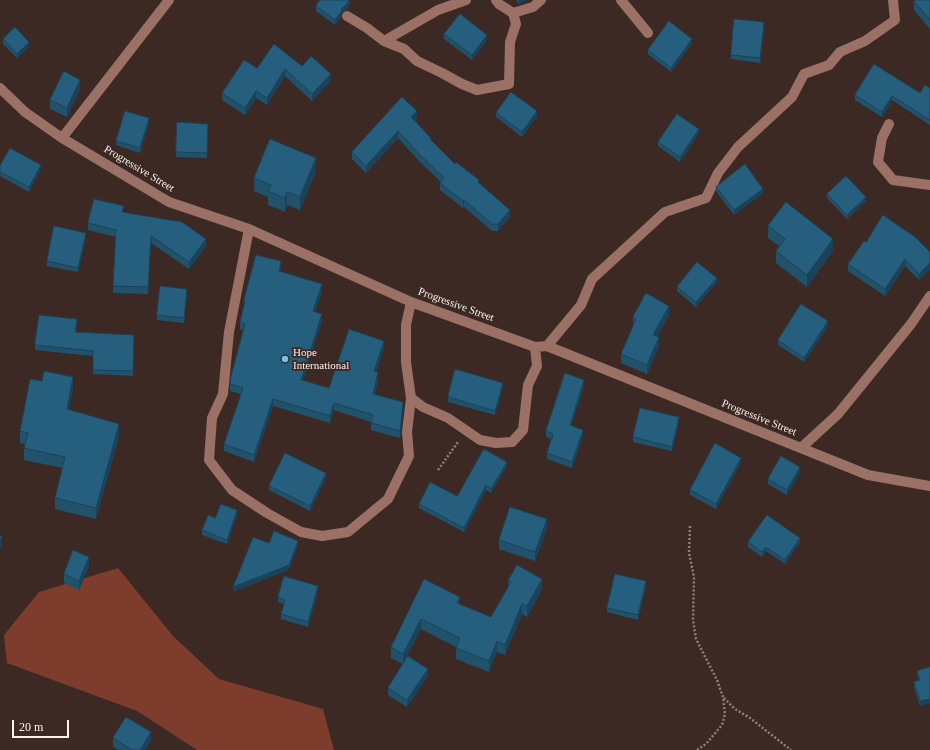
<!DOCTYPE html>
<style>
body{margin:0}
#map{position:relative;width:930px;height:750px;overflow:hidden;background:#3c2924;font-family:Georgia,serif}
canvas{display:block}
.scale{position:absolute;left:12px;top:720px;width:57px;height:18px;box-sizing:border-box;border:2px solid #fef1ee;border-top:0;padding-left:5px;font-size:12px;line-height:14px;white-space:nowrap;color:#fef1ee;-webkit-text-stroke:3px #3c2924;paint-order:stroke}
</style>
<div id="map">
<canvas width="930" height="750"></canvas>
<div class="scale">20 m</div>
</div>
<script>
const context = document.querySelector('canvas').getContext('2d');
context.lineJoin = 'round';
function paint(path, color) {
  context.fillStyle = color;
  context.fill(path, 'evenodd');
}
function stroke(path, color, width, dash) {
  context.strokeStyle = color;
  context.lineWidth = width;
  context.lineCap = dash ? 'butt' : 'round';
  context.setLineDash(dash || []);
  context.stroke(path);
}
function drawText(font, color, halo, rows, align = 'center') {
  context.font = font + ' Georgia,serif';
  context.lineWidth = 3.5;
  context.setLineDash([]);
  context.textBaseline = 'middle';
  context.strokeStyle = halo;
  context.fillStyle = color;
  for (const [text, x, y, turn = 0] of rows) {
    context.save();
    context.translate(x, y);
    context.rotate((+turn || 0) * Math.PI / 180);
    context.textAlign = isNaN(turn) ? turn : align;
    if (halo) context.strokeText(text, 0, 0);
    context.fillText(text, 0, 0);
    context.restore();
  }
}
paint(new Path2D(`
 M 118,568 L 173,636 L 219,679 L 323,709 L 334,750 L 197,750 L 137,711 L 7,663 L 4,635 L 39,592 Z`), '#7e3c2c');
stroke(new Path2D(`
 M 438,470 L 458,442
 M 690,526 L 689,553 L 694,577 L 693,620 L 696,639 L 717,680 L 723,697 L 725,714 L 722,725 L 706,744 L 697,750
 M 724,698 L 735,709 L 750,718 L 791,750`), '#90807c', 2.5, [2, 2]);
stroke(new Path2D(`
 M 621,0 L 648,33
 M 513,13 L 533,7 L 541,0
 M 347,16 L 367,28 L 384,41 L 404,49 L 417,61 L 442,73 L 462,84 L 477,90 L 509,84 L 510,42 L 516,24 L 513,13 L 499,4 L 496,0
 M 384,41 L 438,10 L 466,0
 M 0,88 L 25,112 L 62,138 L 169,202 L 249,229 L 411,302 L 535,347 L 547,346 L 868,475 L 930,486
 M 889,124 L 882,138 L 878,162 L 893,180 L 930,185
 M 62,138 L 169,0
 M 249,229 L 229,332 L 223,394 L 212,418 L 209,460 L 232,490 L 267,513 L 301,532 L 322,536 L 348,532 L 388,499 L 409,456 L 407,432 L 411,398 L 406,362 L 406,325 L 411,302
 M 547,346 L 581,305 L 592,279 L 665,212 L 706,198 L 718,173 L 738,147 L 792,97 L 804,74 L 829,65 L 840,52 L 865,41 L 895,20 L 893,0
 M 411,398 L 423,407 L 448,418 L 480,440 L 496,443 L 512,442 L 523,430 L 528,385 L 537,366 L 535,347
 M 801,448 L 838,414 L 911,324 L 930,296`), '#9b7065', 10);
paint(new Path2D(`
 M 350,0 L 350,3 L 346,10 L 342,12 L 341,17 L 335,25 L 316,11 L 316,6 Z
 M 516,0 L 526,0 L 519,4 Z
 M 930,0 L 930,29 L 914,10 L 914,1 Z
 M 764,27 L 760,63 L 731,59 L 731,55 Z
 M 444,34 L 487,40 L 472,60 L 444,39 Z
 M 3,39 L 29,46 L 17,58 L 3,44 Z
 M 692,43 L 671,72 L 648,54 L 648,50 Z
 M 302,66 L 331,81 L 312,101 L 285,76 L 267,105 L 256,98 L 245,115 L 222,100 L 222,93 L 257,68 Z
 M 930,88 L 930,125 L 892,100 L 882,117 L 855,100 L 855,95 L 920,93 Z
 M 80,89 L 67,117 L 50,109 L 50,100 Z
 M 496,113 L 537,116 L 522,137 L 496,117 Z
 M 417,118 L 415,120 L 431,141 L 455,164 L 479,183 L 510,217 L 498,231 L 492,231 L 464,207 L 463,208 L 440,190 L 440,183 L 441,182 L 419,161 L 398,138 L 366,173 L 352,159 L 352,152 Z
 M 177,122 L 208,124 L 207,158 L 176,157 Z
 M 149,123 L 140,153 L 116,145 L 116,141 Z
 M 699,133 L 680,162 L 658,146 L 658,142 Z
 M 0,166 L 41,169 L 29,192 L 0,176 Z
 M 316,171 L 300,210 L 287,205 L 285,212 L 268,205 L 268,197 L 254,191 L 254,178 Z
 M 716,187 L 763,193 L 734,215 L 716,191 Z
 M 827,194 L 866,201 L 847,219 L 827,198 Z
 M 124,213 L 206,246 L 189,269 L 151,243 L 148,294 L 113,293 L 116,237 L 88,230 L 88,223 Z
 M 768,226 L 833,251 L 807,287 L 776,263 L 776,251 L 779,246 L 768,238 Z
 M 86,237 L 78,272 L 47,266 L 47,261 Z
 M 866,242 L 930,252 L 919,280 L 905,266 L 885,296 L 848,271 L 848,264 Z
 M 281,268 L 280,271 L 322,291 L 315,312 L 322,321 L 303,380 L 329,388 L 384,348 L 376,372 L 378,379 L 375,395 L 403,409 L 400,438 L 371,430 L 371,422 L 334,410 L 330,423 L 273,406 L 254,462 L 224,451 L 224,444 L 241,394 L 230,391 L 230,384 L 243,330 L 240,329 L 240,322 L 244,306 L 244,300 Z
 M 717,282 L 696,307 L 677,291 L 677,287 Z
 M 187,293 L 184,323 L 157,320 L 157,315 Z
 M 669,315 L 657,336 L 659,346 L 647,374 L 621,363 L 621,354 L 633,326 L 633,317 Z
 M 77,324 L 76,332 L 134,335 L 133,376 L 93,374 L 93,356 L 35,350 L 35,345 Z
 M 828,326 L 804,362 L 778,345 L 778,340 Z
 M 42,381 L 73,388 L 69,409 L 119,436 L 96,519 L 55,509 L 55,498 L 63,468 L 24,460 L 24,448 L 26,444 L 20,443 L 20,431 Z
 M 584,386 L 571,426 L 583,436 L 572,468 L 547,459 L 547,453 L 552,439 L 546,437 L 546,431 Z
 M 503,387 L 495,415 L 448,402 L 448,397 Z
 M 679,421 L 672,451 L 633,442 L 633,437 Z
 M 741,462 L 716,509 L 690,495 L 690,490 Z
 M 507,466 L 491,493 L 486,490 L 464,532 L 419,508 L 419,504 L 457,496 Z
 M 800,471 L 787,495 L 768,484 L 768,479 Z
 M 326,478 L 310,511 L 269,490 L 269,486 Z
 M 237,515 L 227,544 L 202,535 L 202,530 L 215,518 Z
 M 547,528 L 535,561 L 499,549 L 499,540 Z
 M 748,542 L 800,542 L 785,564 L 766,551 L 762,557 L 748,547 Z
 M 89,566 L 79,590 L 64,583 L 64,574 Z
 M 424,579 L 460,605 L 491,617 L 508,587 L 508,581 L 542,590 L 527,617 L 522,614 L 505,655 L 497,652 L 489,672 L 456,659 L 456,647 L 421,629 L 404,662 L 428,676 L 407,707 L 388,695 L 388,688 L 403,664 L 391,658 L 391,647 Z
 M 646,586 L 638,620 L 607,612 L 607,608 Z
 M 318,591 L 308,627 L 281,619 L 281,614 L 284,604 L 278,602 L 278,597 Z
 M 930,667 L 930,703 L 920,706 L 914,687 L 914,682 L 919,681 L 917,675 L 917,671 Z
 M 113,738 L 151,741 L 145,750 L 118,750 L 113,747 Z`), '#21526c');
paint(new Path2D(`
 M 349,0 L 350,0 L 350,3 L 346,10 L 342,12 L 341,17 L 335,25 L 335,20 L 342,8 Z
 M 519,0 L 526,0 L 519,4 Z
 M 764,22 L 764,27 L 760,63 L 760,58 Z
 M 487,35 L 487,40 L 472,60 L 472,55 Z
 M 692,39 L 692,43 L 671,72 L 671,68 Z
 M 29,42 L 29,46 L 17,58 L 17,54 Z
 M 285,69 L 285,76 L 267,105 L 267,98 Z
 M 331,74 L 331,81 L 312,101 L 312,94 Z
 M 80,80 L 80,89 L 67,117 L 67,108 Z
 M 256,91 L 256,98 L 245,115 L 245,108 Z
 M 892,96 L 892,100 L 882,117 L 882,112 Z
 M 417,111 L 417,118 L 411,124 L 411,117 Z
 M 537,111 L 537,116 L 522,137 L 522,132 Z
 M 149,118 L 149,123 L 140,153 L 140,148 Z
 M 699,129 L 699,133 L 680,162 L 680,157 Z
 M 398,131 L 398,138 L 366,173 L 366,166 Z
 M 316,158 L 316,171 L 300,210 L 300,197 Z
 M 41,165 L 41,169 L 29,192 L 29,187 Z
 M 763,189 L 763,193 L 734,215 L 734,210 Z
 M 287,192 L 287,205 L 285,212 L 285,198 Z
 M 866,197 L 866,201 L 847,219 L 847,215 Z
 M 464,200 L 464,207 L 463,208 L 463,201 Z
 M 510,210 L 510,217 L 498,231 L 498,224 Z
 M 86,233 L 86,237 L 78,272 L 78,268 Z
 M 206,239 L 206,246 L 189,269 L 189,262 Z
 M 833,239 L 833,251 L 807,287 L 807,275 Z
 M 905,259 L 905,266 L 885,296 L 885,289 Z
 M 281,261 L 281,268 L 279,278 L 279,271 Z
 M 930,263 L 930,270 L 919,280 L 919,274 Z
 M 717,278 L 717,282 L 696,307 L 696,302 Z
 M 322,284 L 322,291 L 313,318 L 313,311 Z
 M 187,289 L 187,293 L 184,323 L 184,318 Z
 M 669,306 L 669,315 L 653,344 L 653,335 Z
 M 322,314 L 322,321 L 301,387 L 301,380 Z
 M 828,321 L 828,326 L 804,362 L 804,358 Z
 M 659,337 L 659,346 L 647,374 L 647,365 Z
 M 384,341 L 384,348 L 374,378 L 374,371 Z
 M 378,372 L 378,379 L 373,401 L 373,394 Z
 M 73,377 L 73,388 L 67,420 L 67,409 Z
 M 584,380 L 584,386 L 570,431 L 570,425 Z
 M 503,383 L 503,387 L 495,415 L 495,411 Z
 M 273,399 L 273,406 L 254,462 L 254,455 Z
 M 403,402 L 403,409 L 400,438 L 400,431 Z
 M 334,403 L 334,410 L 330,423 L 330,416 Z
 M 679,417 L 679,421 L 672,451 L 672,447 Z
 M 119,424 L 119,436 L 96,519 L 96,508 Z
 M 583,430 L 583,436 L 572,468 L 572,462 Z
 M 741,458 L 741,462 L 716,509 L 716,504 Z
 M 507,462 L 507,466 L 491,493 L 491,489 Z
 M 800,467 L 800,471 L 787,495 L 787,490 Z
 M 326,473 L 326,478 L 310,511 L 310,506 Z
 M 486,485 L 486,490 L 464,532 L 464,528 Z
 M 237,510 L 237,515 L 227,544 L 227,540 Z
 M 547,519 L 547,528 L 535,561 L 535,552 Z
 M 2,536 L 2,544 L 0,550 L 0,542 Z
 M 800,538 L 800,542 L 785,564 L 785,560 Z
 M 298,541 L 298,546 L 289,570 L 233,592 L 233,587 Z
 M 766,547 L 766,551 L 762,557 L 762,552 Z
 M 89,557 L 89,566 L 79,590 L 79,581 Z
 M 542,579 L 542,590 L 527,617 L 527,606 Z
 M 646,581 L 646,586 L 638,620 L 638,615 Z
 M 318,586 L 318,591 L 308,627 L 308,622 Z
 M 460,597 L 460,608 L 457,603 Z
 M 522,604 L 522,614 L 505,655 L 505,645 Z
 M 421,619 L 421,629 L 403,664 L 403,654 Z
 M 497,641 L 497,652 L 489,672 L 489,661 Z
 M 428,669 L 428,676 L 407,707 L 407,700 Z
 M 930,699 L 930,703 L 920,706 L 920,701 Z
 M 151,732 L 151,741 L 145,750 L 140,750 Z`), '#1b4258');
const building = new Path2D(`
 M 320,0 L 349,0 L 346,5 L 342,8 L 341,12 L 335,20 L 316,6 Z
 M 915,0 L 930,0 L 930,20 L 914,1 Z
 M 460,14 L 487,35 L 472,55 L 444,34 Z
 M 734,19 L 764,22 L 760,58 L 731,55 Z
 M 669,21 L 692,39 L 671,68 L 648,50 Z
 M 15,27 L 29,42 L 17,54 L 3,39 Z
 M 274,44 L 302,66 L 311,56 L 331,74 L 312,94 L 285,69 L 267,98 L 256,91 L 245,108 L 222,93 L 244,60 L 257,68 Z
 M 874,64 L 920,93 L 925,85 L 930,88 L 930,120 L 892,96 L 882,112 L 855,95 Z
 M 64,71 L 80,80 L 67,108 L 50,100 Z
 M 511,92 L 537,111 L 522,132 L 496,113 Z
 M 402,97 L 417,111 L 411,117 L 431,138 L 430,139 L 455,164 L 456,162 L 479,180 L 478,182 L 510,210 L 498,224 L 492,224 L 464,200 L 463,201 L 440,183 L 444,178 L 419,154 L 398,131 L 366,166 L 352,152 Z
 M 125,111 L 149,118 L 140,148 L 116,141 Z
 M 677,114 L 699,129 L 680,157 L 658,142 Z
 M 177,122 L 208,124 L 207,153 L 176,152 Z
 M 270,139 L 316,158 L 300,197 L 287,192 L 285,198 L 268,191 L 271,185 L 254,178 Z
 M 10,148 L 41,165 L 29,187 L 0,172 L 0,166 Z
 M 745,164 L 763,189 L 734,210 L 716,187 Z
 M 846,176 L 866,197 L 847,215 L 827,194 Z
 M 94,199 L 124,206 L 122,212 L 182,222 L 206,239 L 189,262 L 151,236 L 148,287 L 113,286 L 116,230 L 88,223 Z
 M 786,202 L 833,239 L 807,275 L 776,251 L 785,239 L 768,226 Z
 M 883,215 L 915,237 L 930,252 L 930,263 L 919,274 L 905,259 L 885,289 L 848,264 L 864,241 L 866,242 Z
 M 54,226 L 86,233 L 78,268 L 47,261 Z
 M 256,255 L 281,261 L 279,271 L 322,284 L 313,311 L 322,314 L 301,380 L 329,388 L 349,329 L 384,341 L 374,371 L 378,372 L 373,394 L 403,402 L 400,431 L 371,423 L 373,415 L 334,403 L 330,416 L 273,399 L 254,455 L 224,444 L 243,388 L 230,384 L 231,376 L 245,324 L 240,322 L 245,301 L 244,300 Z
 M 697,262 L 717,278 L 696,302 L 677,287 Z
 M 160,286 L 187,289 L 184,318 L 157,315 Z
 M 646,293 L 669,306 L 653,335 L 659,337 L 647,365 L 621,354 L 636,319 L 633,317 Z
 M 801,304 L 828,321 L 804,358 L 778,340 Z
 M 39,315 L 77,319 L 75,332 L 134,335 L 133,371 L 93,370 L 93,351 L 35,345 Z
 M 455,369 L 503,383 L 495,411 L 448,397 Z
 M 44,371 L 73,377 L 67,409 L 119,424 L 96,508 L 55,498 L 65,457 L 24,448 L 28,433 L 20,431 L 30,379 L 42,381 Z
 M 565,373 L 584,380 L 570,425 L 583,430 L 572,462 L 547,453 L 553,434 L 546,431 Z
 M 640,408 L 679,417 L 672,447 L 633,437 Z
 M 715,443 L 741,458 L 716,504 L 690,490 Z
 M 484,449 L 507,462 L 491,489 L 486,485 L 464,528 L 419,504 L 430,482 L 457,496 Z
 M 285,453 L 326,473 L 310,506 L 269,486 Z
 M 781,456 L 800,467 L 787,490 L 768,479 Z
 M 221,504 L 237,510 L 227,540 L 202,530 L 208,515 L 215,518 Z
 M 510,507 L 547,519 L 535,552 L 499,540 Z
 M 767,515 L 800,538 L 785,560 L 766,547 L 762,552 L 748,542 Z
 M 274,531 L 298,541 L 289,565 L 233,587 L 253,537 L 269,543 Z
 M 0,535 L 2,536 L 0,542 Z
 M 73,550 L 89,557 L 79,581 L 64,574 Z
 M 517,565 L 542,579 L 527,606 L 522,604 L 505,645 L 497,641 L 489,661 L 456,648 L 460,638 L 421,619 L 403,654 L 391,647 L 424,579 L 460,597 L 457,603 L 491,617 L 511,582 L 508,581 Z
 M 615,574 L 646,581 L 638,615 L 607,608 Z
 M 284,576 L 318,586 L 308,622 L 281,614 L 285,600 L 278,597 Z
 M 408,656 L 428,669 L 407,700 L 388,688 Z
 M 930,667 L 930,699 L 920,701 L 914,682 L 920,680 L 917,671 Z
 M 126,717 L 151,732 L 140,750 L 132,750 L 113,738 Z`);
paint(building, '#265f7e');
stroke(building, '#1b4258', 1);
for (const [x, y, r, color] of [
 [285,359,4,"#6dc2f3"]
]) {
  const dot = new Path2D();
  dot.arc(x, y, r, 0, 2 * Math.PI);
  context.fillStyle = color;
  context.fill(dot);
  stroke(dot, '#3c2924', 1.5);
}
drawText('11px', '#fef1ee', '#3c2924', [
 ["Progressive Street",139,169,31],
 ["Progressive Street",456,305,20],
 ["Progressive Street",759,418,22]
]);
drawText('11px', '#fef1ee', '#3c2924', [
 ["Hope",293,353],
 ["International",293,366]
], 'left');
</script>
